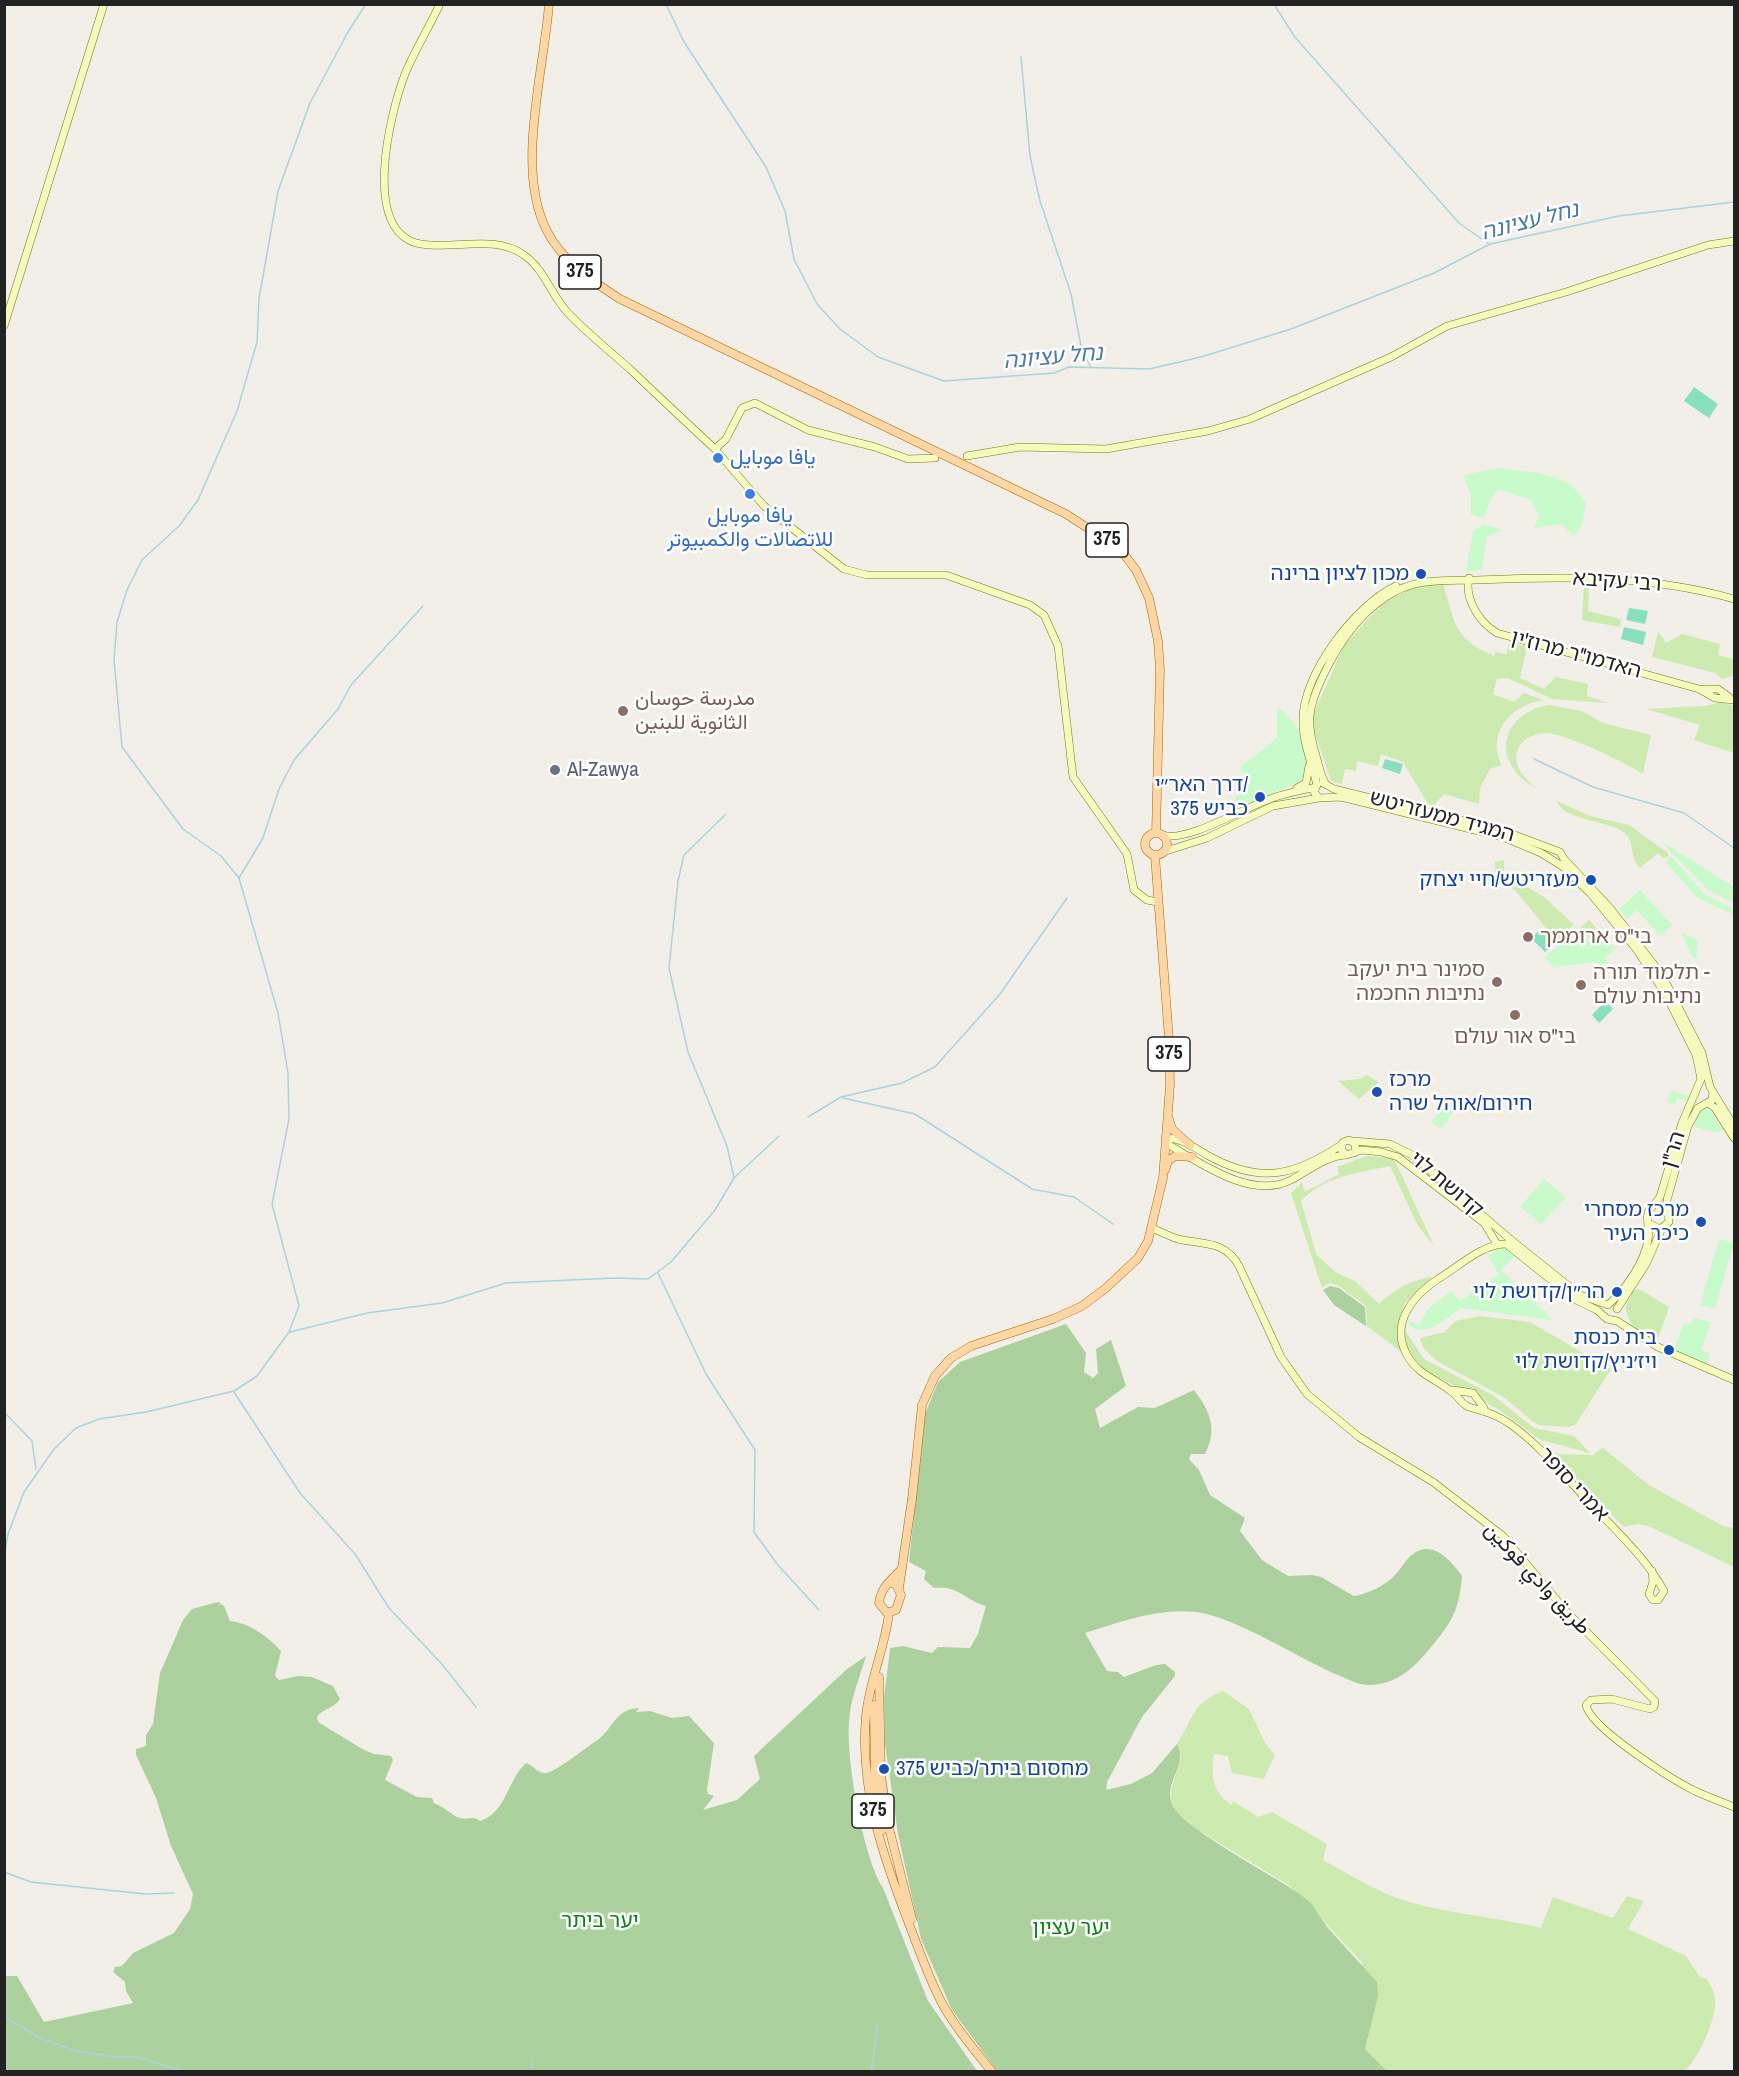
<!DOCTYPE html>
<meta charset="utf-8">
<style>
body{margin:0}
#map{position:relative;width:1739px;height:2076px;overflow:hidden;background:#f2efe9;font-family:"Archivo Narrow",sans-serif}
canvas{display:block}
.frame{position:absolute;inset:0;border:6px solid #222;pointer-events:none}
</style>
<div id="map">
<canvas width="1739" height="2076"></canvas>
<div class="frame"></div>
</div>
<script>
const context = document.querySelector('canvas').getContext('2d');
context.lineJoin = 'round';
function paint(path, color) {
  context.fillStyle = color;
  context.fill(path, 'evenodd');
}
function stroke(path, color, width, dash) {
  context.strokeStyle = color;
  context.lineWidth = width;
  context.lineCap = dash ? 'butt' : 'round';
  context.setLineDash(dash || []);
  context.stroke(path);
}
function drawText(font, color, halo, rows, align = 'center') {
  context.font = font + ' "Archivo Narrow",Vazirmatn,"Noto Sans Hebrew",sans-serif';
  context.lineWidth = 5;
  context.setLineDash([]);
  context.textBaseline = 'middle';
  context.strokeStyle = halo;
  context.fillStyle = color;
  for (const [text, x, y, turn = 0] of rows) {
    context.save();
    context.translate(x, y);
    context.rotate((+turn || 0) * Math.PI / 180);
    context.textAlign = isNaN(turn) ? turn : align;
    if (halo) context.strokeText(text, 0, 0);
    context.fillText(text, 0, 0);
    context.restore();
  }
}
paint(new Path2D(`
 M 1429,584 L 1443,584 C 1456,624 1453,638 1494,656 L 1496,652 L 1507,654 L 1509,642 L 1527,646 L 1520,678 L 1544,689 L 1556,677 L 1588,684 L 1587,696 L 1608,703 L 1552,699 L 1508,678 L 1497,679 L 1493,694 L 1514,702 L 1524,693 L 1544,700 C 1513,704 1485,732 1502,765 L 1490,769 L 1480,788 L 1479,804 L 1444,794 L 1433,806 L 1429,806 L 1403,762 L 1381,754 L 1378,766 L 1357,761 L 1356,771 L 1345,769 L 1342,784 L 1331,781 L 1314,730 L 1314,713 L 1344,645 L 1383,603 L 1406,591 Z
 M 1584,584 L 1589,584 L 1588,611 L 1621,619 L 1620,627 L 1582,620 Z
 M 1658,631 L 1666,643 L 1682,634 L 1720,644 L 1718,655 L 1733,659 L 1734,654 L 1734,676 L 1722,679 L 1715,673 L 1652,657 Z
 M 1721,702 L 1734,706 L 1734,753 L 1694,740 L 1700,725 L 1646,709 L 1705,706 Z
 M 1549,705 L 1582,711 L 1603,723 L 1651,735 L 1643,774 C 1625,762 1574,738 1553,734 C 1532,730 1510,744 1518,767 C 1522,776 1530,782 1536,788 C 1491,764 1498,714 1549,705 Z
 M 1557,801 L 1590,816 L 1629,825 L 1668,853 L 1668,857 L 1663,858 L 1658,853 L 1640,868 C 1627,854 1637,842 1623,832 C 1610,821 1562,820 1557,801 Z
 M 1504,860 L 1504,874 L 1544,897 L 1574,925 L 1566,931 L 1569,937 L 1559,944 L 1515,890 L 1496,878 L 1495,862 Z
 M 1589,920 L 1600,932 L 1591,940 L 1580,928 Z
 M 1367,1075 L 1379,1082 L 1359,1099 L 1338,1081 L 1360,1079 Z
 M 1367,1156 L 1394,1158 L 1434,1246 L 1418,1226 L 1390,1166 C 1358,1173 1325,1176 1301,1201 L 1316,1254 L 1335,1272 L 1356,1282 L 1379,1304 C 1395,1289 1411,1279 1433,1277 L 1405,1303 L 1402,1311 L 1405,1330 L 1424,1359 L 1494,1396 L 1534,1428 L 1574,1436 L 1590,1453 L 1541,1440 L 1498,1409 L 1428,1372 L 1367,1326 L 1366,1306 L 1339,1286 L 1330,1283 L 1322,1288 L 1291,1193 L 1302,1182 L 1305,1192 L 1339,1174 L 1337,1167 Z
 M 1639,1289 L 1669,1307 L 1657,1341 C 1640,1335 1618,1317 1629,1298 C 1632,1292 1633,1290 1639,1289 Z
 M 1479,1316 L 1530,1322 L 1611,1369 L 1576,1424 L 1569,1427 L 1539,1425 L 1531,1420 L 1505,1398 L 1437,1361 L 1423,1348 L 1420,1338 L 1445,1332 L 1455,1321 Z
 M 1603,1448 L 1649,1485 L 1723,1526 L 1734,1528 L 1734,1567 L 1651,1527 L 1638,1524 L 1624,1527 L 1552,1454 L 1593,1455 Z
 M 1223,1691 L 1249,1709 L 1265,1743 L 1275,1755 L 1264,1779 L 1232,1773 L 1228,1756 L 1214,1754 C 1211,1777 1212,1791 1231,1805 L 1233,1801 L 1258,1817 L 1272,1812 L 1327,1844 L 1323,1860 C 1347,1873 1372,1889 1397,1898 C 1444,1914 1493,1916 1541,1928 L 1553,1897 L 1613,1918 L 1627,1896 L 1644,1901 L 1628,1929 L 1686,1956 L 1700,1977 L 1707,1979 C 1710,1984 1713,1990 1715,1997 C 1718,2016 1699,2058 1685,2071 L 1387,2071 L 1365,2049 L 1368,2039 L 1362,1962 L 1290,1886 L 1198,1830 L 1176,1812 L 1170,1801 L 1171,1790 L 1181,1757 L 1177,1744 C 1193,1720 1192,1702 1223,1691 Z`), '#cdebb0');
paint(new Path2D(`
 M 1330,1286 L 1339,1288 L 1365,1307 L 1366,1326 L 1334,1305 L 1323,1290 Z
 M 1066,1324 L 1086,1353 L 1084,1372 L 1093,1378 L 1098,1373 L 1096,1349 L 1111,1340 L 1126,1386 L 1095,1409 L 1100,1428 L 1138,1407 L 1155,1408 L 1194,1390 C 1210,1411 1218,1429 1205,1454 L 1191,1454 L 1189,1459 L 1199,1470 L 1210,1495 L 1245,1518 L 1240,1531 L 1262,1560 L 1288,1576 L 1312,1575 L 1321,1577 L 1354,1596 C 1368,1594 1386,1585 1395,1575 C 1401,1569 1406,1559 1413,1554 C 1433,1539 1452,1562 1462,1576 C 1459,1613 1450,1625 1426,1653 C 1411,1671 1393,1685 1369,1685 C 1358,1685 1348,1679 1338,1675 C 1299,1659 1234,1616 1196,1612 C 1157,1608 1121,1622 1085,1633 L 1107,1671 L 1118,1672 L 1124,1677 L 1156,1665 L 1165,1664 L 1175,1672 L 1175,1676 L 1142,1717 L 1107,1782 L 1106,1790 L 1131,1784 L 1152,1773 L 1177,1744 C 1188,1765 1165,1781 1171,1802 C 1177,1826 1277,1877 1301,1895 L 1311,1903 L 1327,1927 L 1377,1982 L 1378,1996 L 1365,2049 L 1387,2071 L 997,2071 L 952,2010 L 921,1939 L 898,1834 L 885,1744 L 884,1698 L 890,1648 L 903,1646 L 932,1653 L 938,1647 L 970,1648 L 978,1634 L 986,1606 C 966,1601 957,1584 934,1588 L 924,1579 L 926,1571 L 909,1562 L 925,1414 L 938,1382 L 960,1362 Z
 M 218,1602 L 224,1606 L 230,1621 C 250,1623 267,1636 281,1651 L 275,1676 L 279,1680 L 298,1676 L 312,1677 L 333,1686 L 340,1699 C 335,1708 323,1708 317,1717 L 318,1722 L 364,1750 L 374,1754 L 391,1756 L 393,1760 L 385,1780 L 417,1797 L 432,1798 L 434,1803 C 443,1806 454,1817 460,1818 C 469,1820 473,1815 480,1821 C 506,1813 507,1781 526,1763 C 533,1765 538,1774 546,1773 C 554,1773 587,1747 596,1741 C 614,1729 614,1709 639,1708 L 636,1712 L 650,1711 L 672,1718 L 689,1716 L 714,1743 L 707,1790 L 708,1794 L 714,1796 L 703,1810 L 737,1800 L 760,1779 L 754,1756 L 847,1669 L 866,1656 C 860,1677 850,1700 849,1722 C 846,1760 863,1857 883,1888 L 928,2001 L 977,2071 L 5,2071 L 5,1976 L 17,1976 L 44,2022 L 133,2003 L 126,1991 L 125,1982 L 113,1972 L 115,1967 L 122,1966 L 133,1953 L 174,1933 L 190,1909 L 193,1894 L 171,1846 L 156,1798 L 136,1755 L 136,1749 L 146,1746 L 146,1735 L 153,1724 L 160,1673 L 183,1620 L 192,1609 Z`), '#add19e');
paint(new Path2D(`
 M 1502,468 C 1533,474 1570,471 1586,504 L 1582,525 L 1574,536 L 1561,524 L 1534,528 L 1539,516 L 1531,500 L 1498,489 L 1489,503 L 1484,518 L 1471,515 L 1471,495 L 1463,475 Z
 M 1484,524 L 1502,530 L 1487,536 L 1482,570 L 1466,572 L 1473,531 Z
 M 1277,707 C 1299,719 1315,759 1303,781 L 1237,807 L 1232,802 L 1251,782 L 1240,770 L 1242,766 L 1277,738 Z
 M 1661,841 L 1734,887 L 1734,903 L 1708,890 Z
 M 1671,856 L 1704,894 L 1734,909 L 1734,915 L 1698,898 L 1665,862 Z
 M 1640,890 L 1672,925 L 1660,936 L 1637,910 L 1627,919 L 1619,909 Z
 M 1576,926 L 1590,942 L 1601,933 L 1616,949 L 1604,959 L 1608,963 L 1602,968 L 1595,962 L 1554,967 L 1544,957 L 1570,937 L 1567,932 Z
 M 1682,933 L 1698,940 L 1696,959 L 1691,955 Z
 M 1670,1091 L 1690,1096 L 1688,1101 L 1677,1098 L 1675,1105 L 1667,1102 Z
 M 1449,1100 L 1457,1107 L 1441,1129 L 1431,1122 Z
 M 1706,1109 L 1711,1111 L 1722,1129 L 1719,1133 L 1694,1127 L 1699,1112 Z
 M 1544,1179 L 1566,1197 L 1541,1224 L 1520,1207 Z
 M 1719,1239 L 1734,1243 L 1715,1309 L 1700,1305 Z
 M 1500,1247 L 1505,1247 L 1515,1256 L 1501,1270 L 1553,1320 L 1461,1308 C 1447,1317 1427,1340 1409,1325 L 1408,1320 L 1419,1325 L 1428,1309 L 1451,1291 L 1460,1301 L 1499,1274 L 1488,1256 Z
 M 1694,1318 L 1711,1322 L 1701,1350 L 1710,1353 L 1707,1365 L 1673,1351 L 1684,1323 L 1691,1324 Z`), '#c8facc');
paint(new Path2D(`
 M 1694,387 L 1718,404 L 1709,418 L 1684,401 Z
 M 1629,608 L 1648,611 L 1645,624 L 1626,620 Z
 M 1624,627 L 1646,632 L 1643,645 L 1621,639 Z
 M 1385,759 L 1403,764 L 1400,774 L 1382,768 Z
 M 1540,930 L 1554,945 L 1545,952 L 1531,938 Z
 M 1605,1001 L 1613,1009 L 1599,1023 L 1592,1015 Z`), '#88e0be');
stroke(new Path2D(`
 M 666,4 L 684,42 L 766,167 L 785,211 L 794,259 L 817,304 L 840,329 L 878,357 L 944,381 L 1054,373 L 1069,367 L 1149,369 L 1201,357 L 1291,329 L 1434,273 L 1490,244 L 1619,216 L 1734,202
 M 1274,4 L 1294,36 L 1459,223 L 1489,244
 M 1021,57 L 1030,156 L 1040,201 L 1071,294 L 1082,351 L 1091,367
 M 1534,759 L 1593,787 L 1684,813 L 1734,848
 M 725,815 L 684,855 L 678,881 L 669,968 L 688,1052 L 727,1146 L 734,1178
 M 239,878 L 263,838 L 279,789 L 294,760 L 338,709 L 351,685 L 423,606
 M 843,1098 L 915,1114 L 1032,1189 L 1074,1197 L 1113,1224
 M 808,1117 L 841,1097 L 902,1083 L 935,1067 L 1000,994 L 1067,898
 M 658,1273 L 706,1374 L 755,1450 L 754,1532 L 777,1564 L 819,1610
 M 290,1332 L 367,1313 L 442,1303 L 506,1283 L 614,1278 L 648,1279 L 671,1262 L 715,1210 L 734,1178 L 779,1136
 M 234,1392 L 300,1493 L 355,1554 L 389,1608 L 441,1663 L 476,1707
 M 4,1412 L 32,1441 L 36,1469
 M 4,1557 L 8,1534 L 24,1492 L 54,1449 L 76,1428 L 99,1419 L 146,1412 L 234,1391 L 257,1376 L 289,1332 L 299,1306 L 272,1204 L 289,1119 L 288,1073 L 278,1013 L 239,878 L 221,856 L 183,829 L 122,747 L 114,660 L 117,622 L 127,590 L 142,560 L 179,526 L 198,500 L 237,411 L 257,342 L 259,299 L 278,191 L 310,103 L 348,32 L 366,4
 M 4,1872 L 31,1882 L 145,1894 L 174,1893
 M 4,2016 L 40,2038 L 76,2051 L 116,2057 L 136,2057 L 186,2072
 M 531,2062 L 533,2072
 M 871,2072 L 878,2025`), '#aad3df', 1.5);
const secondary = new Path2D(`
 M 440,4 C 429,27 415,50 405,74 C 390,113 360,234 421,244 C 455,250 494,234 524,255 C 545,270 551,295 568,313 C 588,334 611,352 632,371 C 659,397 687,423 715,449 L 726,439 L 742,408 L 755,403 L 808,430 L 875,447 L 908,459 L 935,458
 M 4,326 L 104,4
 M 715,449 L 764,506 L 844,569 L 867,575 L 946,575 L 1030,605 L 1044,615 L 1058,646 L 1073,777 L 1127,854 L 1134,890 L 1147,900 L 1157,902
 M 967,456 L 1020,447 L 1106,449 L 1208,431 L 1250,419 L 1391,357 L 1447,326 L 1566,292 L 1708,245 L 1734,241
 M 1469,578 C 1464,599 1480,623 1497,633 L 1699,689 L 1715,698 L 1734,700
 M 1704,689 L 1718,689 L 1729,697
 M 1323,783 L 1334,789 L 1504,831 L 1560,852 L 1564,859
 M 1326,784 C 1321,777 1319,767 1317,759 C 1306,724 1307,709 1323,676 C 1339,642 1362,609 1396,591 C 1422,578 1448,581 1476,580 C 1563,576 1650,575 1734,599
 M 1317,785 L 1314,792 L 1319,798 L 1341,797 L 1503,837 L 1541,853 L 1562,866 L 1590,893 L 1637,950 L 1666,995 L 1696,1055 L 1701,1079 L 1682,1123 L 1660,1197 L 1648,1212 C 1646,1222 1650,1230 1648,1240 C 1644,1263 1626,1289 1609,1304
 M 1317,785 C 1312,764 1303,743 1303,722 C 1301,676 1355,605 1396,586
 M 1297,788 L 1306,783 L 1309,766
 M 1163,835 C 1186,843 1246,807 1270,799 C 1284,793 1300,791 1316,787
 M 1166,851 L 1207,838 L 1273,806 L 1319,798
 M 1564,859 L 1610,908 L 1662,975 L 1702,1053 L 1710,1087 L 1734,1126
 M 1708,1103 L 1715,1108 L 1734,1138
 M 1165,1138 L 1169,1145 C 1202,1164 1252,1200 1291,1180 C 1308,1171 1326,1156 1346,1155
 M 1165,1138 C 1181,1138 1194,1147 1207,1155 C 1259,1184 1293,1177 1341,1145
 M 1353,1141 L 1390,1144 L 1412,1155 L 1510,1239 L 1580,1295 L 1608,1305
 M 1354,1153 L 1356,1148 L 1354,1143 L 1349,1140 L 1343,1142 L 1341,1149 L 1346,1155 L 1362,1150 L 1381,1152 L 1398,1157 L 1484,1223 L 1497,1244
 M 1650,1224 L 1660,1229 L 1669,1222 L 1667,1200 L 1688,1126 L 1698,1108 L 1712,1100 L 1713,1092
 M 1152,1228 C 1161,1232 1169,1236 1178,1239 C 1203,1245 1225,1240 1239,1266 L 1281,1357 L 1307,1394 L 1359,1437 L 1433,1482 L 1503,1536 L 1566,1611 L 1655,1701 L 1654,1707 L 1650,1709 L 1612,1699 L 1591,1700 L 1586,1705 C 1590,1728 1673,1780 1695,1791 C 1708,1797 1722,1802 1734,1807
 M 1617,1309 L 1646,1264 L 1662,1228
 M 1453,1390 L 1473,1393 L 1484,1408
 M 1652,1571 L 1653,1582 L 1649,1594 L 1653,1600 L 1658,1600 L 1664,1591 C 1646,1558 1617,1532 1591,1504 C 1565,1477 1541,1446 1510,1424 C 1496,1414 1485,1412 1469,1407 C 1462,1405 1458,1396 1452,1392 C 1436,1379 1417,1374 1407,1355 C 1390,1324 1412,1296 1438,1279 C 1457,1268 1483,1243 1506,1244 L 1576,1300 L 1597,1310 L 1607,1319 L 1617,1321 L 1658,1347 L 1734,1380`);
const primary = new Path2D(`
 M 549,4 C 544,71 515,170 547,231 C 562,261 592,281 620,299 L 1066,514 L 1120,549 L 1136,570 L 1149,598 L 1158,641 L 1160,669 L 1156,833
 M1145 844a11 11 0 1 1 22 0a11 11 0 1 1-22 0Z
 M 1168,1116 L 1172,1129 L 1190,1145
 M 1165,1170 L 1168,1161 L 1175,1156 L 1192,1157
 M 889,1583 L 896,1584 L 901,1595 L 896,1610 L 887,1613 L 879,1603 C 881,1588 889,1582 900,1571
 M 899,1588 L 912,1499 L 922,1405 L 935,1376 L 951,1358 L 971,1346 L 1053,1319 L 1082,1306 L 1106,1288 L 1138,1258 L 1148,1241 L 1163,1178 L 1170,1085 L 1169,1039 L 1155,856
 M 889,1613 C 885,1648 869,1682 866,1716 C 859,1790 885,1862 911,1929 C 921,1955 930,1981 943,2005 C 956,2029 975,2050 992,2072
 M 879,1677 L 881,1776 L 888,1824 L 912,1919
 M 874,1705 L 875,1780 L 882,1830`);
stroke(secondary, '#707d05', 8);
stroke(primary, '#a06b00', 9);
stroke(secondary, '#f7fabf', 7);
stroke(primary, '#fcd6a4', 8);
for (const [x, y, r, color] of [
 [718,458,6,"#3f7fe0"],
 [750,494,6,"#3f7fe0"],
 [1421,574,6,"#1a4fb4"],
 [623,711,6,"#8d6e63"],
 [555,770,6,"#6b7280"],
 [1260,797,6,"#1a4fb4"],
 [1591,880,6,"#1a4fb4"],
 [1528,937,6,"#8d6e63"],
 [1497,982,6,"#8d6e63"],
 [1581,985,6,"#8d6e63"],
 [1515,1015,6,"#8d6e63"],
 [1377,1092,6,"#1a4fb4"],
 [1701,1222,6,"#1a4fb4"],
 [1617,1292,6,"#1a4fb4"],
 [1669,1350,6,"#1a4fb4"],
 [884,1769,6,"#1a4fb4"]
]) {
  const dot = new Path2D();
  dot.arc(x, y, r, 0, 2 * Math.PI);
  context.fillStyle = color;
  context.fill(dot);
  stroke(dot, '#fff', 2);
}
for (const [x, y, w] of [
 [580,272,42],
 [1107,540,42],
 [1169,1054,42],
 [873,1811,42]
]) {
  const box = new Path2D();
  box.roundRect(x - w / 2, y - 17, w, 34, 4.5);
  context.fillStyle = '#fff';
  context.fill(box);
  stroke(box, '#222', 1.5);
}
drawText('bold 20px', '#222', null, [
 ["375",580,272],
 ["375",1107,540],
 ["375",1169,1054],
 ["375",873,1811]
]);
drawText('21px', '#366cbe', '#fff', [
 ["يافا موبايل",730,458],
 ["يافا موبايل",750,516,"center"],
 ["للاتصالات والكمبيوتر",750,540,"center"]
], 'left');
drawText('21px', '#164399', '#fff', [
 ["מכון לציון ברינה",1409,574],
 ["דרך האר״י/",1248,785],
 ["כביש 375",1248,809],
 ["מעזריטש/חיי יצחק",1579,880],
 ["מרכז",1389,1080,"left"],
 ["חירום/אוהל שרה",1389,1104,"left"],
 ["מרכז מסחרי",1689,1210],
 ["כיכר העיר",1689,1234],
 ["הר״ן/קדושת לוי",1605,1292],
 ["בית כנסת",1657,1338],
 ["ויז׳ניץ/קדושת לוי",1657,1362],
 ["מחסום ביתר/כביש 375",896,1769,"left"]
], 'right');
drawText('21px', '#222', '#fff', [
 ["רבי עקיבא",1617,582,4],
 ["האדמו\"ר מרוז'ין",1576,655,15],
 ["המגיד ממעזריטש",1442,817,15],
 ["הר\"ן",1674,1150,-73],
 ["קדושת לוי",1446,1185,40],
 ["אמרי סופר",1573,1485,47],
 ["طريق وادي فوکين",1537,1579,47]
]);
drawText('21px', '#785e54', '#fff', [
 ["مدرسة حوسان",635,699],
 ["الثانوية للبنين",635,723],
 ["בי\"ס ארוממך",1540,937],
 ["סמינר בית יעקב",1485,970,"right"],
 ["נתיבות החכמה",1485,994,"right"],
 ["תלמוד תורה -",1593,973],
 ["נתיבות עולם",1593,997],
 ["בי\"ס אור עולם",1515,1037,"center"]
], 'left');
drawText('21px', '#5b616d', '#fff', [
 ["Al-Zawya",567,770]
], 'left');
drawText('21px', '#0c8416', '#fff', [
 ["יער ביתר",600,1921],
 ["יער עציון",1071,1928]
]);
drawText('italic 22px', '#4a7aab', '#fff', [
 ["נחל עציונה",1530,222,-14],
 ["נחל עציונה",1053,358,-5]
]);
</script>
